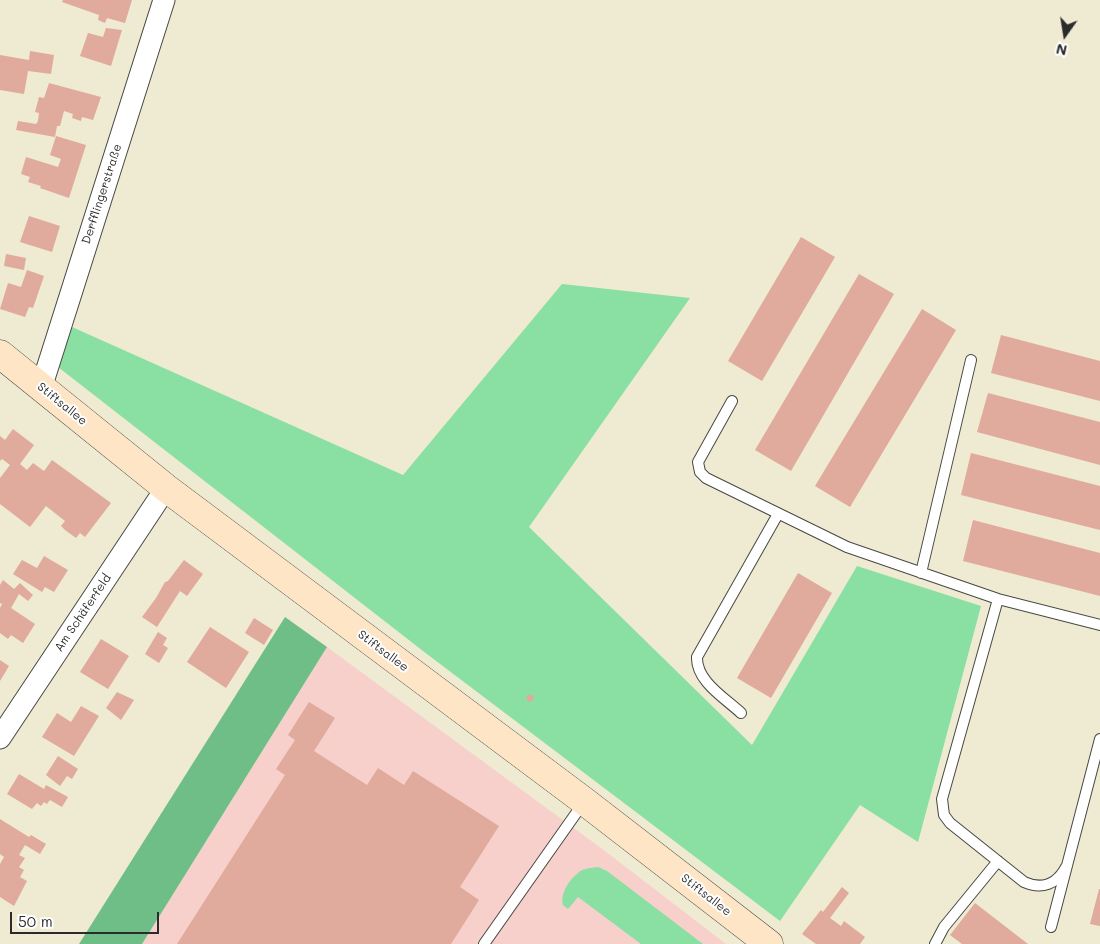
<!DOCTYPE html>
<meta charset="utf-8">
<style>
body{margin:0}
#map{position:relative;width:1100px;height:944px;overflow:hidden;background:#efead2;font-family:Mali,sans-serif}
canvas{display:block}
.north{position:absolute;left:1040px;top:10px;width:50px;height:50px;-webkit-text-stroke:4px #fff;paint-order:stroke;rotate:193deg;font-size:14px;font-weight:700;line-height:20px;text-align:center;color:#2b2b2b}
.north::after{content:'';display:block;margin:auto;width:18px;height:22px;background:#2b2b2b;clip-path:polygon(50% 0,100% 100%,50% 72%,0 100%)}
.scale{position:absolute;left:10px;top:912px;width:149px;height:22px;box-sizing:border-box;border:2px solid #2b2b2b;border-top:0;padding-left:6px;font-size:15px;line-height:18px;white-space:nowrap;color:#2b2b2b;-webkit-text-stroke:4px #fff;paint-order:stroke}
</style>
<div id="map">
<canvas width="1100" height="944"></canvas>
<div class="north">N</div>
<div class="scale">50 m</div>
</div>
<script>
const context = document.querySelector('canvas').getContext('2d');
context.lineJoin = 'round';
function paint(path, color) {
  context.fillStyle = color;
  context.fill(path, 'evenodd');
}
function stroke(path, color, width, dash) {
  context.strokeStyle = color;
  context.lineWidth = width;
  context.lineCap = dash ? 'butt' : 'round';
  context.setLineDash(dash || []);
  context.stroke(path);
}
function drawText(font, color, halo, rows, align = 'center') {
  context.font = font + ' Mali,sans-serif';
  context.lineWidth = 4;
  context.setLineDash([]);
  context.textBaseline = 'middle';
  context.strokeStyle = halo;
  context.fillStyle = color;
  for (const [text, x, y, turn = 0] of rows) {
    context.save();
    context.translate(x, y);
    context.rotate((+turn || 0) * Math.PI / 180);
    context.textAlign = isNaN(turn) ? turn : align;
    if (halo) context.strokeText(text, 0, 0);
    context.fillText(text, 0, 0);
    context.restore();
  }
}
paint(new Path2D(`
 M 327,647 L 605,851 L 726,944 L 142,944 Z`), '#f7d0cb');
paint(new Path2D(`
 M 562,284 L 690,298 L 529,527 L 752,745 L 857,566 L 981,606 L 918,842 L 860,805 L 780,921 L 423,651 L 58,367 L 72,327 L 403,475 Z
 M 598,867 L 607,871 L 703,944 L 641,944 L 578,897 L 568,909 L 563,905 C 560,894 569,880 578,873 C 583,868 592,868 598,867 Z`), '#8adfa2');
paint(new Path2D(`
 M 285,617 L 327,647 L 142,944 L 79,944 Z`), '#6fbe88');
paint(new Path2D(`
 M 63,0 L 132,0 L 125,23 L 107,18 L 105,23 L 98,20 L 99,15 L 62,2 Z
 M 106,28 L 122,30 L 111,66 L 80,56 L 88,33 L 103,37 Z
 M 30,51 L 54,55 L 51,74 L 28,71 L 24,94 L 0,90 L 0,55 L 29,60 Z
 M 49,83 L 101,97 L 93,120 L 82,117 L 81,121 L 72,118 L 73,114 L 64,111 L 60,126 L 57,126 L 55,137 L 16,130 L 18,121 L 36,124 L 38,121 L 39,113 L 35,112 L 39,97 L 44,98 Z
 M 56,136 L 86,145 L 69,198 L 40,188 L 41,186 L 28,182 L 30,177 L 21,174 L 26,157 L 58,167 L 61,159 L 50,155 Z
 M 29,216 L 60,226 L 52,252 L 20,242 Z
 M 801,237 L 835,257 L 762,381 L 728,361 Z
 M 6,254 L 26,258 L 24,270 L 4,266 Z
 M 27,270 L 44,276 L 33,308 L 29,307 L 25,317 L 0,309 L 8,283 L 21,287 Z
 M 859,274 L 894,294 L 791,471 L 755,450 Z
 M 922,309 L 956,330 L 850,507 L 815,486 Z
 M 1001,335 L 1100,361 L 1100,401 L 991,373 Z
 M 988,393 L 1100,422 L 1100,465 L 977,432 Z
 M 13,429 L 34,445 L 20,464 L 27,470 L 33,463 L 44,471 L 52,460 L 111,503 L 85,537 L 80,533 L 76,538 L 65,530 L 61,526 L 65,521 L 46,506 L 30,527 L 0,504 L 0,478 L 10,465 L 2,459 L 0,461 L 0,436 L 5,440 Z
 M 971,453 L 1100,486 L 1100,530 L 961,495 Z
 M 973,520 L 1100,553 L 1100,596 L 963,561 Z
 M 44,556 L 68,570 L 54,592 L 45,587 L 42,592 L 13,574 L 22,560 L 37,568 Z
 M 184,560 L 203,574 L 187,596 L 180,591 L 157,627 L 142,617 L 156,598 L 165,582 L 168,581 Z
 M 798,573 L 832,593 L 771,698 L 737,678 Z
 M 3,580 L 14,589 L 20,583 L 33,595 L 28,601 L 19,594 L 11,608 L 35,624 L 23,643 L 11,635 L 8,639 L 0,633 L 0,608 L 2,604 L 0,603 L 0,585 Z
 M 254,618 L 273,630 L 264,645 L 245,633 Z
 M 210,627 L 249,652 L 226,688 L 187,662 Z
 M 158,632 L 167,638 L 163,645 L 168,648 L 159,663 L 145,654 Z
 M 101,639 L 129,656 L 108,689 L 80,672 Z
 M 0,660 L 9,666 L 0,681 Z
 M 117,692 L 134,700 L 121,720 L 106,708 Z
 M526.5 698a3.5 3.5 0 1 1 7 0a3.5 3.5 0 1 1-7 0Z
 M 309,702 L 335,718 L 314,751 L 367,785 L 378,768 L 404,785 L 413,771 L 499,826 L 460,887 L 479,900 L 451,944 L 177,944 L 285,775 L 276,769 L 295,740 L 288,735 Z
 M 81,706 L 99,716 L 74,756 L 42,737 L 57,713 L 71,722 Z
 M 58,756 L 78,769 L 72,779 L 67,776 L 60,786 L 46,775 Z
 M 19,774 L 44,789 L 46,785 L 68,797 L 62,807 L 50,800 L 47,804 L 44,802 L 41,806 L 37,803 L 32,809 L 7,794 Z
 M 0,819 L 29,837 L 31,835 L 46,844 L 40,854 L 25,845 L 19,855 L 25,858 L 19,867 L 24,870 L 20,877 L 27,881 L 14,906 L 0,897 L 0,864 L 4,857 L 0,854 Z
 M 842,887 L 849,893 L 830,918 L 841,926 L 844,921 L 865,937 L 860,944 L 816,944 L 802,934 L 821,910 L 823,912 Z
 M 1099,889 L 1100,889 L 1100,926 L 1090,924 Z
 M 975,903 L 1028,944 L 962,944 L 950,935 Z`), '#e0aa9c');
const lane = new Path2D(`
 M 732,401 L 698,462 L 700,472 L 706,478 L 847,547 L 998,599 L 1100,625
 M 921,573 L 971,360
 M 998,599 L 942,799 L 944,815 L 950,823 L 1024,882 C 1042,890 1057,884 1066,867
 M 741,713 C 725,698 696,681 697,657 L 778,514
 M 1051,927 L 1100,739
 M 484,944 L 584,802
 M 935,944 L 944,927 L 998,861`);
const street = new Path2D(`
 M 41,388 L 164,0
 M 0,738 L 166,488`);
const secondary = new Path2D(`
 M 0,354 L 166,488 L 584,801 L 769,944`);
stroke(lane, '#484844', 12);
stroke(street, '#484844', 23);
stroke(secondary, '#484844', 29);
stroke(lane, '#fff', 10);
stroke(street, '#fff', 21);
stroke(secondary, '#fee5c5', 28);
drawText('12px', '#2b2b2b', '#fff', [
 ["Derfflingerstraße",102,194,-72],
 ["Stiftsallee",62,404,39],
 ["Am Schäferfeld",83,613,-56],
 ["Stiftsallee",383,651,37],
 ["Stiftsallee",706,895,38]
]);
</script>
